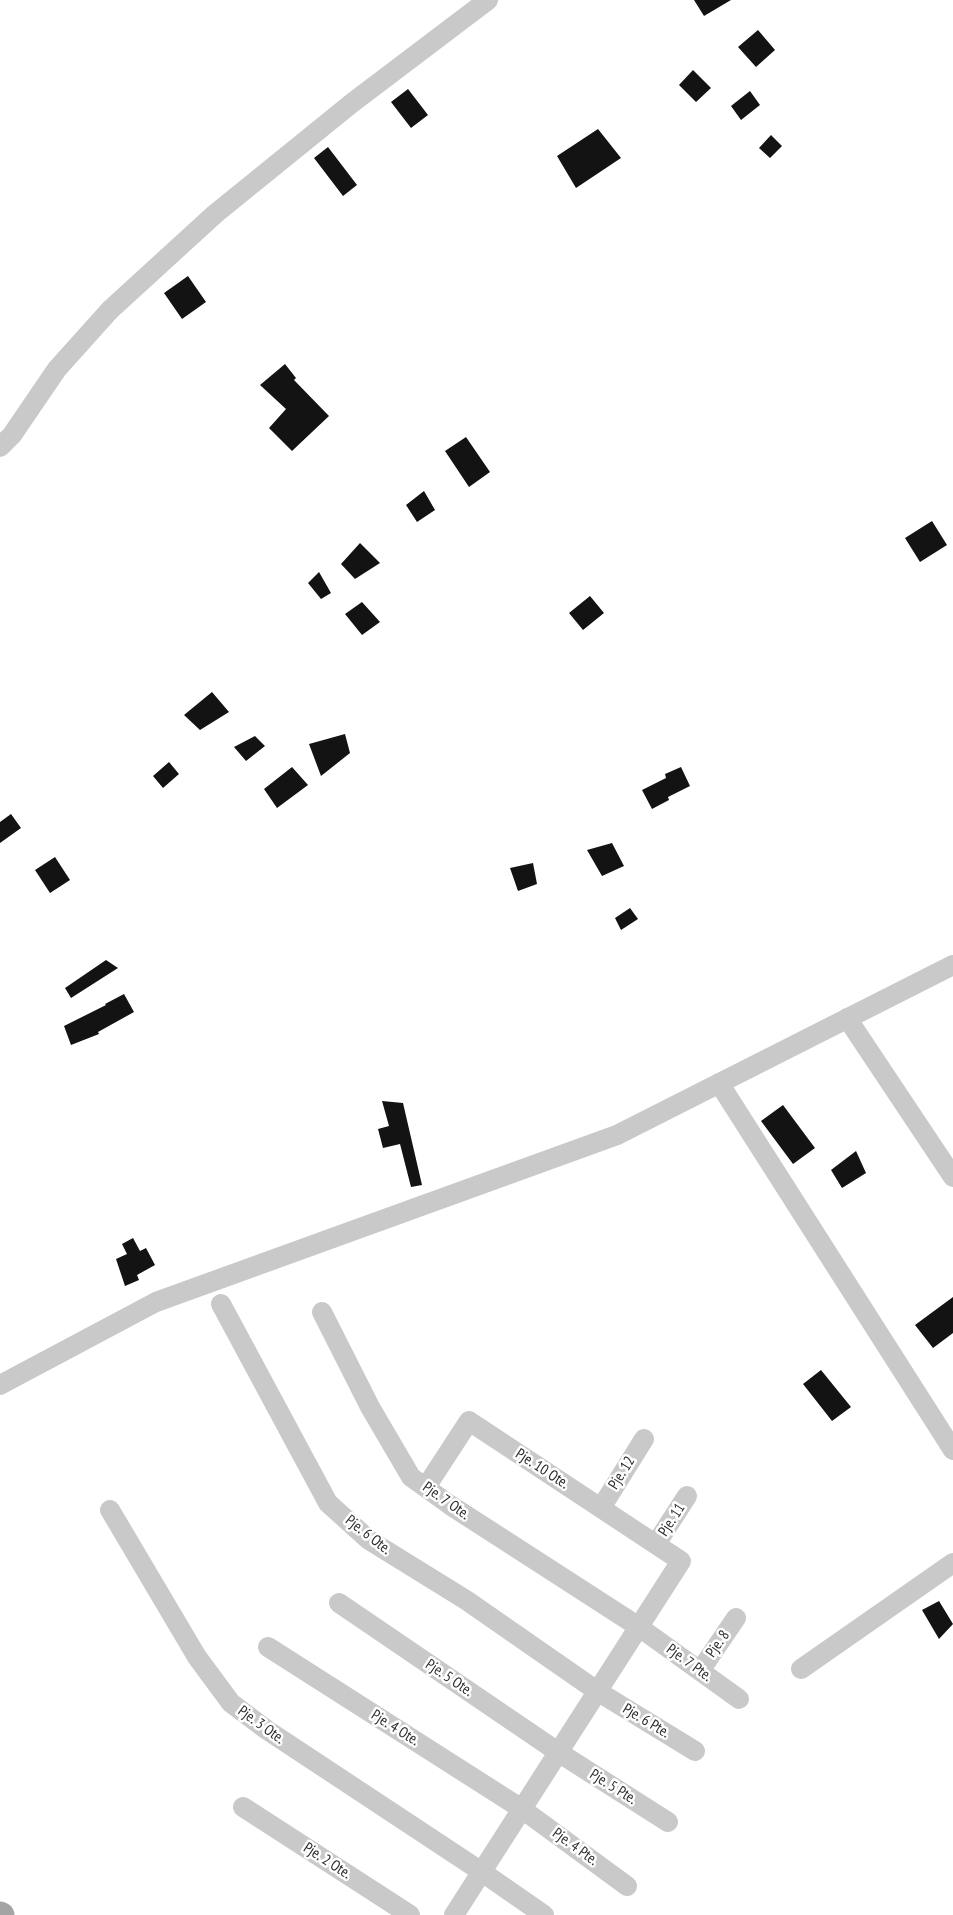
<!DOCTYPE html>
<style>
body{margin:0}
canvas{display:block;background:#fff}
</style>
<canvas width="953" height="1915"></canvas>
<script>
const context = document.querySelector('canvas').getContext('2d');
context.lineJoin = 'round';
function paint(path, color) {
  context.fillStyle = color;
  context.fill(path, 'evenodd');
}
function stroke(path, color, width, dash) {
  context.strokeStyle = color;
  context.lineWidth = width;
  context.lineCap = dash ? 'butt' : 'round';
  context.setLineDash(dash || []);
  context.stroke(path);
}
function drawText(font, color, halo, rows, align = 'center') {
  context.font = font + ' "PT Sans Narrow",sans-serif';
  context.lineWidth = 5;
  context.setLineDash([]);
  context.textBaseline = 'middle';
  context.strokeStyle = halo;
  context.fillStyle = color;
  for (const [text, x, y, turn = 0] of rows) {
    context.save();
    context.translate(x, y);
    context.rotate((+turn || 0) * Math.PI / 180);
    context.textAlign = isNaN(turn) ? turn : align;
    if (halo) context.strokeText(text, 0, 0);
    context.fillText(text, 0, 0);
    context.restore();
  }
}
paint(new Path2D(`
 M 694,0 L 731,0 L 704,16 Z
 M 758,30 L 775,50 L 756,67 L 738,47 Z
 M 693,70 L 711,88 L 696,102 L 679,85 Z
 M 408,89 L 428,115 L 411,128 L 391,102 Z
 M 750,91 L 760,105 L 741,120 L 731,106 Z
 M 598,129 L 621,158 L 576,188 L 557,156 Z
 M 771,135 L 782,146 L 770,158 L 759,148 Z
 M 328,147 L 357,185 L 343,196 L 314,158 Z
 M 188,276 L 206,302 L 182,319 L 164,293 Z
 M 285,364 L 296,378 L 294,380 L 329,416 L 292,451 L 269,428 L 286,409 L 260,385 Z
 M 466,437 L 490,472 L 469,487 L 445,451 Z
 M 424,491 L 435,510 L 417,522 L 406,505 Z
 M 932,521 L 947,545 L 920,562 L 905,538 Z
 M 360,543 L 380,563 L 355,579 L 341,564 Z
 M 319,572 L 331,593 L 321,599 L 308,583 Z
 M 590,596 L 604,613 L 583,630 L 569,613 Z
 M 362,602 L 380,622 L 362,635 L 345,614 Z
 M 212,692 L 229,712 L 200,730 L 184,715 Z
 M 345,734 L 350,753 L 321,776 L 309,744 Z
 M 255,736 L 265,746 L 246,761 L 234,747 Z
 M 169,762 L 179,774 L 163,788 L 153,776 Z
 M 292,767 L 308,785 L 277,808 L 264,789 Z
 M 681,767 L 690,786 L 668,797 L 669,800 L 652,809 L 642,790 L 666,778 L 665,774 Z
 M 11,814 L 21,828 L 0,843 L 0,822 Z
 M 612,843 L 624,866 L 602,876 L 587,850 Z
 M 55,857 L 70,880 L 50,893 L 35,870 Z
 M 533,863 L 537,884 L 518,891 L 510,868 Z
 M 630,908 L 638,919 L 621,930 L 615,918 Z
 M 106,960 L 118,968 L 71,998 L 65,988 Z
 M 124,994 L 134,1012 L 98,1032 L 99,1034 L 71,1045 L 64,1026 L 106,1005 L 105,1004 Z
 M 382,1101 L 403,1103 L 422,1185 L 411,1187 L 400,1144 L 383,1148 L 378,1129 L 389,1126 Z
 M 783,1105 L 815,1148 L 793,1164 L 761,1121 Z
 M 856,1151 L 866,1173 L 842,1188 L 831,1170 Z
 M 133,1238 L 140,1251 L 146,1248 L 155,1265 L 137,1275 L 139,1280 L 125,1286 L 116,1259 L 127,1254 L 122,1244 Z
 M 953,1297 L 953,1333 L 933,1348 L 915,1325 Z
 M 821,1370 L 851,1407 L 832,1421 L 803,1384 Z
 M 939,1601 L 953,1624 L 939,1639 L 922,1610 Z`), '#131313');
stroke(new Path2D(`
 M 0,447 L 12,435 L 57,369 L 110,310 L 215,214 L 352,103 L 488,0
 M 847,1018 L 953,1177
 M 719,1083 L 953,1450
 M 221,1304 L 328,1503 L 369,1540 L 466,1600 L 597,1691 L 695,1751
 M 322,1312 L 370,1407 L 411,1477 L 450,1505 L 639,1627 L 739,1699
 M 0,1385 L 156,1302 L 617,1135 L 953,965
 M 426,1487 L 469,1421 L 681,1561 L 454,1915
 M 601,1508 L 644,1439
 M 110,1510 L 197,1657 L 231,1703 L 267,1730 L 482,1872 L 544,1915
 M 656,1544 L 687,1496
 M 339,1603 L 558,1752 L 668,1822
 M 268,1647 L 522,1809 L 627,1886
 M 801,1669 L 953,1563
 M 700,1671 L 736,1618
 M 243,1807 L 410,1915`), '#c9c9c9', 20);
stroke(new Path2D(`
 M 0,1914 L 2,1915`), '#a4a4a4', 25);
drawText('15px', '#2c2c2c', '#fff', [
 ["Pje. 10 Ote.",542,1469,33],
 ["Pje. 12",622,1473,-58],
 ["Pje. 7 Ote.",446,1501,35],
 ["Pje. 11",672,1520,-57],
 ["Pje. 6 Ote.",368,1535,38],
 ["Pje. 8",718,1644,-55],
 ["Pje. 7 Pte.",689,1663,36],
 ["Pje. 5 Ote.",449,1678,34],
 ["Pje. 6 Pte.",646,1721,31],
 ["Pje. 3 Ote.",261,1725,36],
 ["Pje. 4 Ote.",395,1728,32],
 ["Pje. 5 Pte.",613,1787,32],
 ["Pje. 4 Pte.",575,1847,36],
 ["Pje. 2 Ote.",327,1861,33]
]);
</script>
